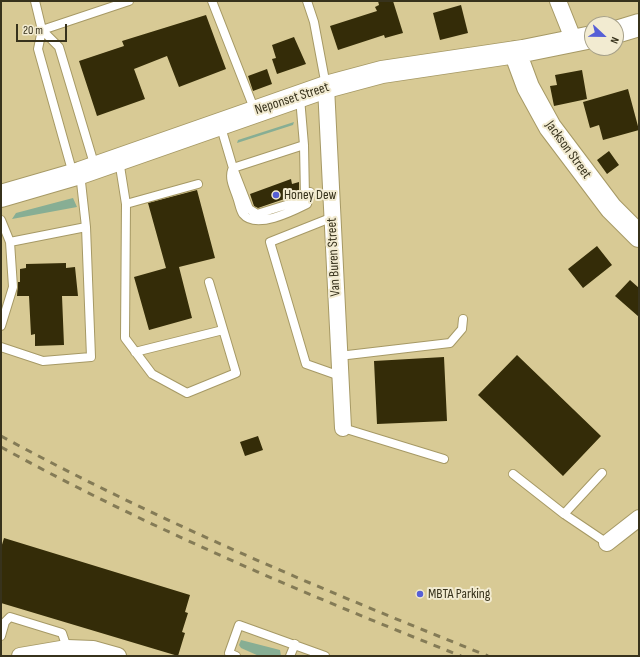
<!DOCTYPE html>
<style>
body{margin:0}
#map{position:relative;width:640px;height:657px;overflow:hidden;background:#d8ca95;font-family:"Sofia Sans Condensed",sans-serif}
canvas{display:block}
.frame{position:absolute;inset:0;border:2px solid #37321c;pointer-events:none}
.north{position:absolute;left:584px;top:16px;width:40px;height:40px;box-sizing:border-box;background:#f2ebd1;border:1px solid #a7a189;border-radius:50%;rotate:112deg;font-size:11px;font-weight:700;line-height:16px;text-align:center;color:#37321c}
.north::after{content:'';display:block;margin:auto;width:14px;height:18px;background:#565fd6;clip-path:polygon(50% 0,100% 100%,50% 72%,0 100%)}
.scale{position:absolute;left:16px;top:24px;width:51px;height:18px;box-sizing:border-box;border:2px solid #37321c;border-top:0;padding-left:5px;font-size:12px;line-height:14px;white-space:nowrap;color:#37321c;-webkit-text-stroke:3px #f2ebd1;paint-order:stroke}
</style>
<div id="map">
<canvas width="640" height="657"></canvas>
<div class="frame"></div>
<div class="north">N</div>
<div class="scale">20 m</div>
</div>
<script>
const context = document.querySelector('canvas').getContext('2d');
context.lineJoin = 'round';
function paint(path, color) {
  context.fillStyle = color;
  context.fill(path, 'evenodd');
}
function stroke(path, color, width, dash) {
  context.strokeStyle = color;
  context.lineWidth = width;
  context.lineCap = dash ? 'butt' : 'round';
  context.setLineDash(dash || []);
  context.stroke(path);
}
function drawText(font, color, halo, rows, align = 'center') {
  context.font = font + ' "Sofia Sans Condensed",sans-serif';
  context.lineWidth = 4;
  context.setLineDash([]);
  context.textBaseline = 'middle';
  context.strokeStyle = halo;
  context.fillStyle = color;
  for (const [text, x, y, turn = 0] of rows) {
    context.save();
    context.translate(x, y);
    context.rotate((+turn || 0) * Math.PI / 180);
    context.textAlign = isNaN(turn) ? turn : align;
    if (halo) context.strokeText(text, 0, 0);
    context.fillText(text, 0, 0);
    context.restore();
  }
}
paint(new Path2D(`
 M 294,122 L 293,125 L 237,143 L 238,140 Z
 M 73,198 L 77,207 L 12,219 L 16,213 Z
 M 241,640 L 280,650 L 281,656 L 259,656 L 241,648 L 239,645 Z`), '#87ae94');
paint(new Path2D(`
 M 378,1 L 393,1 L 403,33 L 385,38 L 384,35 L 338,50 L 330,26 L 377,11 L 375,7 L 379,5 Z
 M 461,5 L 468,33 L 440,40 L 433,13 Z
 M 206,15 L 226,69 L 179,87 L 167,56 L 134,69 L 145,99 L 97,116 L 79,61 L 124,46 L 122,41 Z
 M 294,37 L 306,64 L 277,74 L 272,59 L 276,58 L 272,45 Z
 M 267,69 L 272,84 L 253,91 L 248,76 Z
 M 582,70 L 587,99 L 554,106 L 550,86 L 557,85 L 555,75 Z
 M 628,89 L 639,130 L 603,140 L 599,125 L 590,128 L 583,102 Z
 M 609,151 L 619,165 L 607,174 L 597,160 Z
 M 291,179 L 292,184 L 299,182 L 299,194 L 258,208 L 254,206 L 250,194 Z
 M 197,190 L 215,258 L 179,267 L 192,318 L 149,330 L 134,277 L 166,268 L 148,203 Z
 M 597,246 L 612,265 L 583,288 L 568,269 Z
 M 66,263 L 66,268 L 75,267 L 78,296 L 62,296 L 64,345 L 35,346 L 35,334 L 31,335 L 29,296 L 17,296 L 18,282 L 20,282 L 20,269 L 26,268 L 26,264 Z
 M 630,280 L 639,288 L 639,317 L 615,296 Z
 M 517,355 L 601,436 L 563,476 L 478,395 Z
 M 444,357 L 447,421 L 377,424 L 374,361 Z
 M 258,436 L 263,450 L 245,456 L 240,442 Z
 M 4,538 L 190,595 L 185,612 L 188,613 L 182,632 L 185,633 L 178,656 L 1,603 L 1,548 Z`), '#342c08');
const lane = new Path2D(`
 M 35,1 L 42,30 L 38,49 L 73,174
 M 212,1 L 255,111
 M 307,1 L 314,22 L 326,86
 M 42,30 L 59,47 L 95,167
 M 42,30 L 129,1
 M 220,124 L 233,168 L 249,209 L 257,214 L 299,201 L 305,197 L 304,145 L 300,98
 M 119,160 L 126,204 L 125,338 L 152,374 L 187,393 L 236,373 L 209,282
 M 233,168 L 304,145
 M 232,170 C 229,179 234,188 237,197 C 239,202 240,210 243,214 C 256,230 293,211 307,204 L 310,192
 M 126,204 L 198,184
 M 333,217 L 270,242 L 306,364 L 340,376
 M 1,220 L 10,242 L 13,287 L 1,326
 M 10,242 L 86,227
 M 1,347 L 43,361 L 91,357 L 86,227 L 80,173
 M 135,352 L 223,330
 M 339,356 L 450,343 L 462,329 L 463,319
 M 343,428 L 444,459
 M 513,474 L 564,514 L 607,543
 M 564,514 L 602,473
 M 1,636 L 5,622 L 10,617 L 62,633 L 67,648
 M 236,656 L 229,653 L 239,625 L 325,656
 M 290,656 L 295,644`);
const street = new Path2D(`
 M 558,1 L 574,41
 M 326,87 L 343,428
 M 607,543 L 639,518
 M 20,656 L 67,648 L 93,649 L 118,656`);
const secondary = new Path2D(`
 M 616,32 L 639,25
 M 515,52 L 528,87 L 550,127 L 611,208 L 639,236
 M 1,196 L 80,173 L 326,87 L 382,72 L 523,51 L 592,37`);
stroke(lane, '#a69965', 10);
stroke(street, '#a69965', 18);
stroke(secondary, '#a69965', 24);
stroke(lane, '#fff', 8);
stroke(street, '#fff', 16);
stroke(secondary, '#fff', 22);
stroke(new Path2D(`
 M 1,436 C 157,521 323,590 488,656
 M 1,447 C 148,528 305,594 461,656`), '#847b56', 3, [7, 7]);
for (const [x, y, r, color] of [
 [276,195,4,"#565fd6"],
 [420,594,4,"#565fd6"]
]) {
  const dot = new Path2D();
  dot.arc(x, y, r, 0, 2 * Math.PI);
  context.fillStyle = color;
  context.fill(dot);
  stroke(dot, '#f2ebd1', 1.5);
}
drawText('14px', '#37321c', '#f2ebd1', [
 ["Neponset Street",292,99,-18],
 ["Jackson Street",568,150,54],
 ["Van Buren Street",334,257,-93]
]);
drawText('14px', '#37321c', '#f2ebd1', [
 ["Honey Dew",284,195],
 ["MBTA Parking",428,594]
], 'left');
</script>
